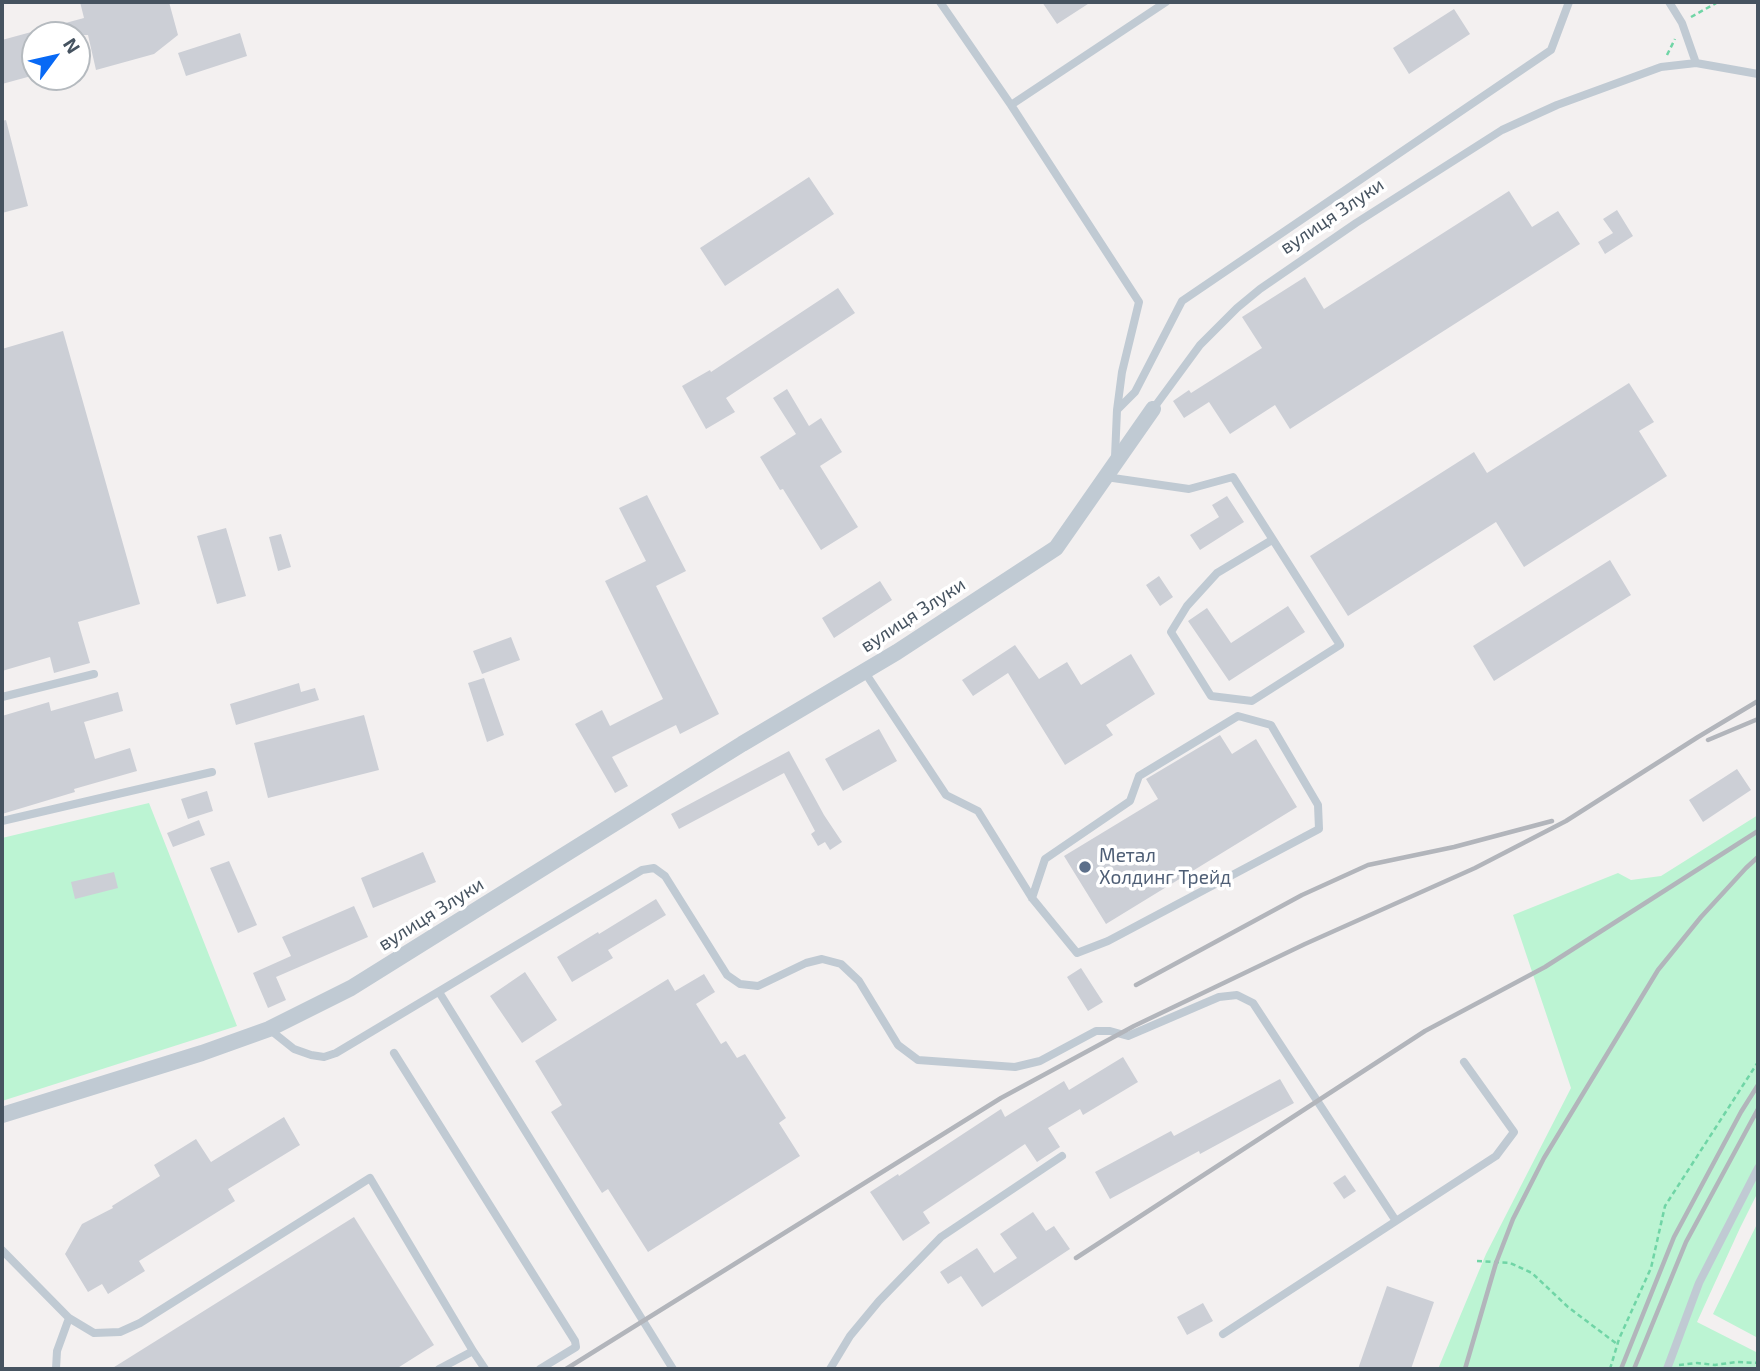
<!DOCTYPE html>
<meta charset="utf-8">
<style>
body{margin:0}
#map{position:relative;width:1760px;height:1371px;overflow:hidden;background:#f3f0f0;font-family:"Exo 2",sans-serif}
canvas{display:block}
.frame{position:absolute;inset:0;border:4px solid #465360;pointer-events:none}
.north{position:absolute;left:21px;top:21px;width:70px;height:70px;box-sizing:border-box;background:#fff;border:2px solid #b5babf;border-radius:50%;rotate:57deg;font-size:19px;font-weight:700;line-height:28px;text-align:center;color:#465360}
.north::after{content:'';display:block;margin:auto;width:24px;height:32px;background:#0869f5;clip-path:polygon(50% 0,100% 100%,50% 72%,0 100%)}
</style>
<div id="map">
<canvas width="1760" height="1371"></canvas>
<div class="frame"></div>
<div class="north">N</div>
</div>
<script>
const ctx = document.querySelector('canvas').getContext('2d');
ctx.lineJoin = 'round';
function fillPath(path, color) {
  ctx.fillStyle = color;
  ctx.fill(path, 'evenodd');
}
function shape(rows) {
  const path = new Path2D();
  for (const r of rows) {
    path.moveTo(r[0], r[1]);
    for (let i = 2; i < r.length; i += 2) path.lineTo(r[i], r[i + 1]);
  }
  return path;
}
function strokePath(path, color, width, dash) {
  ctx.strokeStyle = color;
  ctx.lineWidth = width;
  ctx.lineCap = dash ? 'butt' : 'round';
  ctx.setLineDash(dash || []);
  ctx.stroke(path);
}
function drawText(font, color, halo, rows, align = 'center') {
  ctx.font = font + ' "Exo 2",sans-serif';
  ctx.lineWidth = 7;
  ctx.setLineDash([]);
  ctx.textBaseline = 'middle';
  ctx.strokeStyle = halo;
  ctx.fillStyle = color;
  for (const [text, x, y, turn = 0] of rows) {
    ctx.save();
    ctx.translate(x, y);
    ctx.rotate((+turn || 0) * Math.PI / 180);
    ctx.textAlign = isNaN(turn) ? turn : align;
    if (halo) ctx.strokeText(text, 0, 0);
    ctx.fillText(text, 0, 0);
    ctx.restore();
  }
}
const green = shape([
 [149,803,237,1026,2,1101,2,838],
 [1758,815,1758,1192,1740,1228,1697,1322,1758,1353,1758,1369,1438,1369,1486,1254,1571,1088,1513,915,1618,873,1631,880,1661,876],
 [1758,1222,1758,1338,1713,1314]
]);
const building = shape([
 [80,2,169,2,178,35,154,54,96,70,88,35,37,35,36,31,84,18],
 [1042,2,1091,2,1057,24],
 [1454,9,1470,34,1409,74,1393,48],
 [35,31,35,75,2,84,2,40],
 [240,33,247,56,186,76,178,53],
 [6,120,28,206,2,213,2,121],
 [809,177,834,214,725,286,700,248],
 [1509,191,1532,227,1558,211,1580,244,1290,429,1275,405,1230,434,1209,402,1184,418,1173,401,1189,390,1191,393,1262,348,1242,317,1305,277,1324,309],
 [1617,210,1633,236,1605,254,1598,242,1613,233,1603,219],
 [838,288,855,313,726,398,735,412,706,429,682,386,710,370,711,372],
 [63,331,140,604,78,622,90,663,54,673,50,657,2,671,2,349],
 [1629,383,1654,422,1639,431,1667,476,1524,567,1496,522,1348,616,1310,556,1474,452,1487,473],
 [787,389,809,426,821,418,842,452,820,466,858,527,821,550,783,489,780,490,760,457,796,434,773,398],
 [647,495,686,571,656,586,719,714,680,734,676,725,612,757,628,786,615,793,575,724,602,710,610,726,663,699,605,581,646,561,619,508],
 [1227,496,1244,522,1200,550,1190,535,1219,517,1212,505],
 [226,528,246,596,217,604,197,536],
 [281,534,291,567,278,571,269,537],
 [1610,560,1631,595,1494,681,1473,646],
 [1159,576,1173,597,1160,606,1146,585],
 [880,581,892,600,834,638,822,618],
 [1288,606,1305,632,1229,681,1188,621,1207,608,1231,643],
 [511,637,520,660,482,674,473,651],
 [1015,645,1039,679,1067,662,1081,685,1131,654,1155,694,1106,725,1113,735,1065,765,1008,673,973,696,962,680],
 [484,678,504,735,487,742,468,683],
 [299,683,301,692,315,688,319,700,236,725,230,704],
 [118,692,123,711,84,722,95,759,130,748,137,771,74,789,75,792,2,814,2,716,49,702,51,711],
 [364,715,379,770,268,798,254,743],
 [879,729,897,761,843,791,825,759],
 [1220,735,1232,754,1256,739,1297,807,1106,924,1064,856,1158,799,1146,779],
 [789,751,824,815,842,842,830,850,825,842,818,846,811,834,815,831,784,773,679,829,671,814],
 [1737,769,1751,790,1703,822,1689,800],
 [207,791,213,811,188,819,181,799],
 [199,820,205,835,173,847,167,833],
 [423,852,436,882,373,908,361,878],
 [229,861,257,925,238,933,210,868],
 [114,872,118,888,75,899,71,882],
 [656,899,666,915,608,950,613,958,572,982,557,957,598,932,599,934],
 [354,906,368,937,276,977,286,1000,268,1008,253,973,291,956,282,937],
 [1081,968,1103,1002,1088,1011,1067,977],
 [525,972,557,1020,522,1043,490,996],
 [704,974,715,992,696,1004,721,1044,726,1041,737,1058,745,1054,786,1118,779,1123,800,1156,648,1252,608,1189,602,1193,551,1112,562,1105,535,1061,668,979,675,991],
 [1123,1057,1138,1082,1083,1115,1080,1109,1048,1128,1060,1147,1037,1162,1025,1144,923,1212,930,1223,903,1241,870,1192,898,1174,899,1176,1001,1109,1005,1117,1064,1081,1069,1090],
 [1280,1079,1294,1103,1200,1154,1199,1151,1110,1199,1095,1172,1171,1131,1174,1136],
 [284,1117,300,1145,228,1189,235,1201,139,1261,145,1271,108,1294,102,1284,88,1292,65,1254,82,1224,113,1208,112,1206,160,1176,154,1165,196,1139,211,1162],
 [1345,1175,1356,1191,1344,1199,1333,1183],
 [1033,1212,1046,1231,1054,1226,1070,1249,982,1307,961,1276,948,1284,940,1272,977,1248,994,1273,1017,1258,1000,1234],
 [354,1217,434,1345,396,1369,111,1369],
 [1387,1286,1434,1302,1411,1369,1358,1369],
 [1203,1303,1213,1321,1187,1335,1177,1317]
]);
const path = shape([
 [1691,17,1718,2],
 [1667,55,1675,39],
 [1477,1261,1510,1263,1532,1273,1568,1307,1617,1344],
 [1679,1365,1697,1363,1715,1365,1736,1362,1758,1363],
 [2,1368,2,1369],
 [1610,1369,1619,1339,1651,1268,1665,1206,1758,1062]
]);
const service = shape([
 [940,2,1011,105,1166,2],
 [1669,2,1682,23,1696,63],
 [1011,105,1139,302,1122,372,1117,410],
 [1153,409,1200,345,1237,308,1260,289,1356,223,1502,130,1557,105,1661,67,1696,63,1758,74],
 [1115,457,1117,410,1135,392,1182,301,1551,50,1569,2],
 [1106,477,1189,489,1233,477,1340,645,1252,701,1211,696,1171,632,1187,606,1217,573,1272,540],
 [864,671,946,795,978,811,1032,898,1077,953,1108,941,1319,829,1318,805,1271,725,1238,716,1139,776,1130,801,1045,859,1032,898],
 [2,697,94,674],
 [2,821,212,772],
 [439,992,673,1369],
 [269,1029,294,1049,311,1055,324,1057,336,1053,642,870,654,868,665,876,727,975,740,984,758,986,806,963,822,959,841,964,859,981,898,1045,918,1060,1015,1067,1040,1061,1096,1031,1110,1031,1128,1036,1219,997,1237,995,1253,1003,1396,1221,1223,1334],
 [394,1053,575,1341,576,1347,540,1369],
 [1396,1221,1496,1156,1514,1132,1464,1062],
 [2,1250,69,1318,94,1333,120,1332,140,1323,370,1178,473,1351,439,1369],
 [473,1351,485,1369],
 [56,1369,57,1351,69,1318],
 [830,1369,850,1336,879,1301,941,1237,1062,1156],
 [1667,1369,1699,1283,1758,1168]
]);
const minor = shape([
 [2,1115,202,1053,269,1029,351,988,742,744,897,652,1056,548,1153,409]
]);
const rail = shape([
 [1708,740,1758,719],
 [1136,985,1302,895,1368,865,1454,847,1552,821],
 [1076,1258,1425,1031,1545,967,1758,831],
 [566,1369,1001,1098,1134,1026,1305,944,1475,868,1566,821,1698,737,1758,701],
 [1465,1369,1496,1263,1513,1219,1544,1158,1658,970,1701,917,1746,868,1758,857],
 [1621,1369,1674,1237,1741,1112,1758,1085],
 [1634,1369,1686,1242,1758,1109]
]);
const markers = [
 [1085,867,7,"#5c6f8a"]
];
const streetNames = [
 ["вулиця Злуки",1332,216,-34],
 ["вулиця Злуки",913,615,-33],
 ["вулиця Злуки",431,914,-32]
];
const serviceNames = [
 ["Метал",1099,856],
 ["Холдинг Трейд",1099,878]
];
fillPath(green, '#bcf4d3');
fillPath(building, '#cccfd6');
strokePath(path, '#70d5a6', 2.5, [5, 3.5]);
strokePath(service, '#c0cad3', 8);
strokePath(minor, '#c0cad3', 16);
strokePath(rail, '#b2b5bb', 4.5);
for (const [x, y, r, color] of markers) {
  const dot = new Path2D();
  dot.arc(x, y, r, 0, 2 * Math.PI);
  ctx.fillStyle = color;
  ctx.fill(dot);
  strokePath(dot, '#fff', 2.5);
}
drawText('19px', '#465360', '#fff', streetNames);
drawText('19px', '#4e5e75', '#fff', serviceNames, 'left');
</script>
